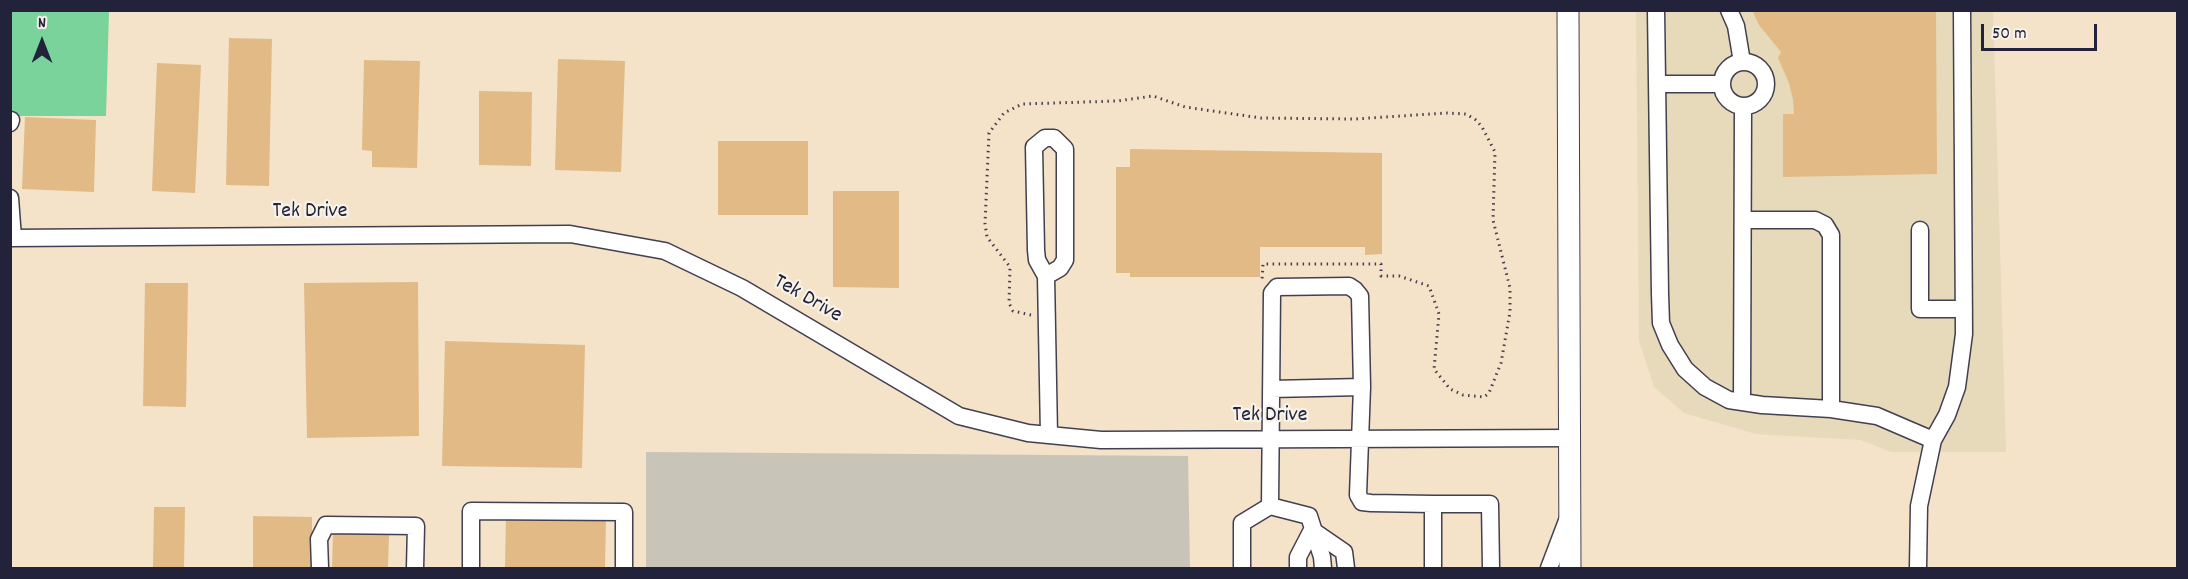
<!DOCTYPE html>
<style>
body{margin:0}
#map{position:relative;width:2188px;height:579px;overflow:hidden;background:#f4e2c9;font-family:Dekko,sans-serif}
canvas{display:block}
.frame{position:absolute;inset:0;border:12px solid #22223b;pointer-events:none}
.north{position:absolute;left:12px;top:12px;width:60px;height:60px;-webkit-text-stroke:4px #f7f3e8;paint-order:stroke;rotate:0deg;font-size:16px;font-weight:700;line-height:24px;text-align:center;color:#22223b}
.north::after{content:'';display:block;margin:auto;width:21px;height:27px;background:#22223b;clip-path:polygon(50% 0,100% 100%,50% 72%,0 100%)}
.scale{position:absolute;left:1981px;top:24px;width:116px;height:27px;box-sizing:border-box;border:3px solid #22223b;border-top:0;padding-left:8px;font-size:18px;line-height:21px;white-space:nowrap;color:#22223b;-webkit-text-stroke:4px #f7f3e8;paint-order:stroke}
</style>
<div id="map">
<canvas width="2188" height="579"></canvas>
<div class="frame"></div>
<div class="north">N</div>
<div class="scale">50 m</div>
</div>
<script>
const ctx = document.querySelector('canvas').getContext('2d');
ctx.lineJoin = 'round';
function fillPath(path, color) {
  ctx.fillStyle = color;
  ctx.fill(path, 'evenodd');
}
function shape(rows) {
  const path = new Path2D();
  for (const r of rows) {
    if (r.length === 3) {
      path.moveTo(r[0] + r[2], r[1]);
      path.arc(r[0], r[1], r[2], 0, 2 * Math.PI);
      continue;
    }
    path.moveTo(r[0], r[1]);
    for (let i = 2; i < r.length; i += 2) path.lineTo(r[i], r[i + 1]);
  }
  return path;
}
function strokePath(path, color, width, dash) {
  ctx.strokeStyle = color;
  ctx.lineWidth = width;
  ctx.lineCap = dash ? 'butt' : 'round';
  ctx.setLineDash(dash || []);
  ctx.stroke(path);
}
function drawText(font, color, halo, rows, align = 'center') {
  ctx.font = font + ' Dekko,sans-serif';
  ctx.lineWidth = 4.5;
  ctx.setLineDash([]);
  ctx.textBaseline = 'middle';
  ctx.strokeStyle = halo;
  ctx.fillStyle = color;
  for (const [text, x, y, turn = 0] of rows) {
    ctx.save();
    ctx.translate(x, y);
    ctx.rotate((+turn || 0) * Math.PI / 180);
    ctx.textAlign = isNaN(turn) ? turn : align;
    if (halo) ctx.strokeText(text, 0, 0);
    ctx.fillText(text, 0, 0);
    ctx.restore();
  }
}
const built = shape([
 [1636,11,1993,11,2006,452,1891,452,1861,440,1756,434,1684,413,1654,387,1639,341]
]);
const industrial = shape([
 [646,452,1188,456,1190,568,646,568]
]);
const green = shape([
 [10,11,109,11,106,116,11,116]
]);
const building = shape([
 [1752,10,1936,10,1937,174,1783,177,1783,114,1794,114,1793,100,1789,83,1778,58,1781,52,1759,25],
 [229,38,272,39,269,186,226,185],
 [558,59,625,61,621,172,555,170],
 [364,60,420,61,417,168,372,167,372,151,362,150],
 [157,63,201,65,195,193,152,191],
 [479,91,532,92,531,166,479,165],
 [25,117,96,120,94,192,22,189],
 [718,141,808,141,808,215,718,215],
 [1130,149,1382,153,1382,254,1365,255,1365,247,1260,247,1260,277,1130,277,1130,273,1116,273,1116,167,1130,167],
 [833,191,899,191,899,288,833,287],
 [418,282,419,436,307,438,304,283],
 [145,283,188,283,186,407,143,406],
 [445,341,585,345,582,468,442,466],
 [154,507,185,507,184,568,153,568],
 [506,514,606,517,605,568,505,568],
 [253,516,312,517,312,568,253,568],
 [333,534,389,534,388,568,332,568]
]);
const path = shape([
 [1031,315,1013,311,1009,303,1010,267,987,237,985,224,989,133,1004,113,1022,104,1117,101,1153,96,1185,107,1261,118,1355,119,1446,113,1466,114,1476,120,1482,127,1495,152,1493,220,1510,288,1510,312,1501,363,1489,393,1484,397,1463,395,1450,389,1434,369,1439,314,1429,286,1399,276,1381,276,1381,264,1263,264,1262,281]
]);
const minor = shape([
 [1656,10,1660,294,1661,323,1670,345,1685,369,1705,387,1729,400,1762,405,1831,409,1877,416,1933,440,1919,506,1918,568],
 [1729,10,1736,26,1742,62],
 [1744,84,22],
 [1658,84,1721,84],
 [10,123,11,120],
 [10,198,13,238],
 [1743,220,1815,220,1825,225,1831,235,1831,409],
 [1920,230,1920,309,1964,309],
 [10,238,570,234,665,251,742,288,959,416,1028,433,1101,440,1570,438],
 [1046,276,1060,268,1065,260,1065,149,1054,138,1045,138,1034,147,1036,250,1037,260,1046,276,1049,435],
 [1271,389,1362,387],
 [1742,402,1743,107],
 [1933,440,1947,415,1957,387,1964,334,1962,10],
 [1270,506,1309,516,1322,557,1323,568],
 [1312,530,1344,552,1346,568],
 [320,568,319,539,326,525,416,526,415,568],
 [471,568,471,511,624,512,624,568],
 [1242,568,1242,523,1270,506,1272,293,1277,287,1349,286,1355,290,1360,296,1362,387,1358,495,1362,502,1371,503,1433,504],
 [1298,568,1298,557,1312,530],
 [1433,568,1433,504,1490,504,1491,568],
 [1549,568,1568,518]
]);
const major = shape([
 [1568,10,1570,568]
]);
const streetNames = [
 ["Tek Drive",310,213],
 ["Tek Drive",807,300,30],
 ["Tek Drive",1270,417]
];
fillPath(built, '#e6daba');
fillPath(industrial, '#c8c4b8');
fillPath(green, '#79d39a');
fillPath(building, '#e2ba86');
strokePath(minor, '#423f50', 19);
strokePath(major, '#423f50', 23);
strokePath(path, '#423f50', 3, [1.5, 4.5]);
strokePath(minor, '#fff', 16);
strokePath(major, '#fff', 21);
drawText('22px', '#22223b', '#f7f3e8', streetNames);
</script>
